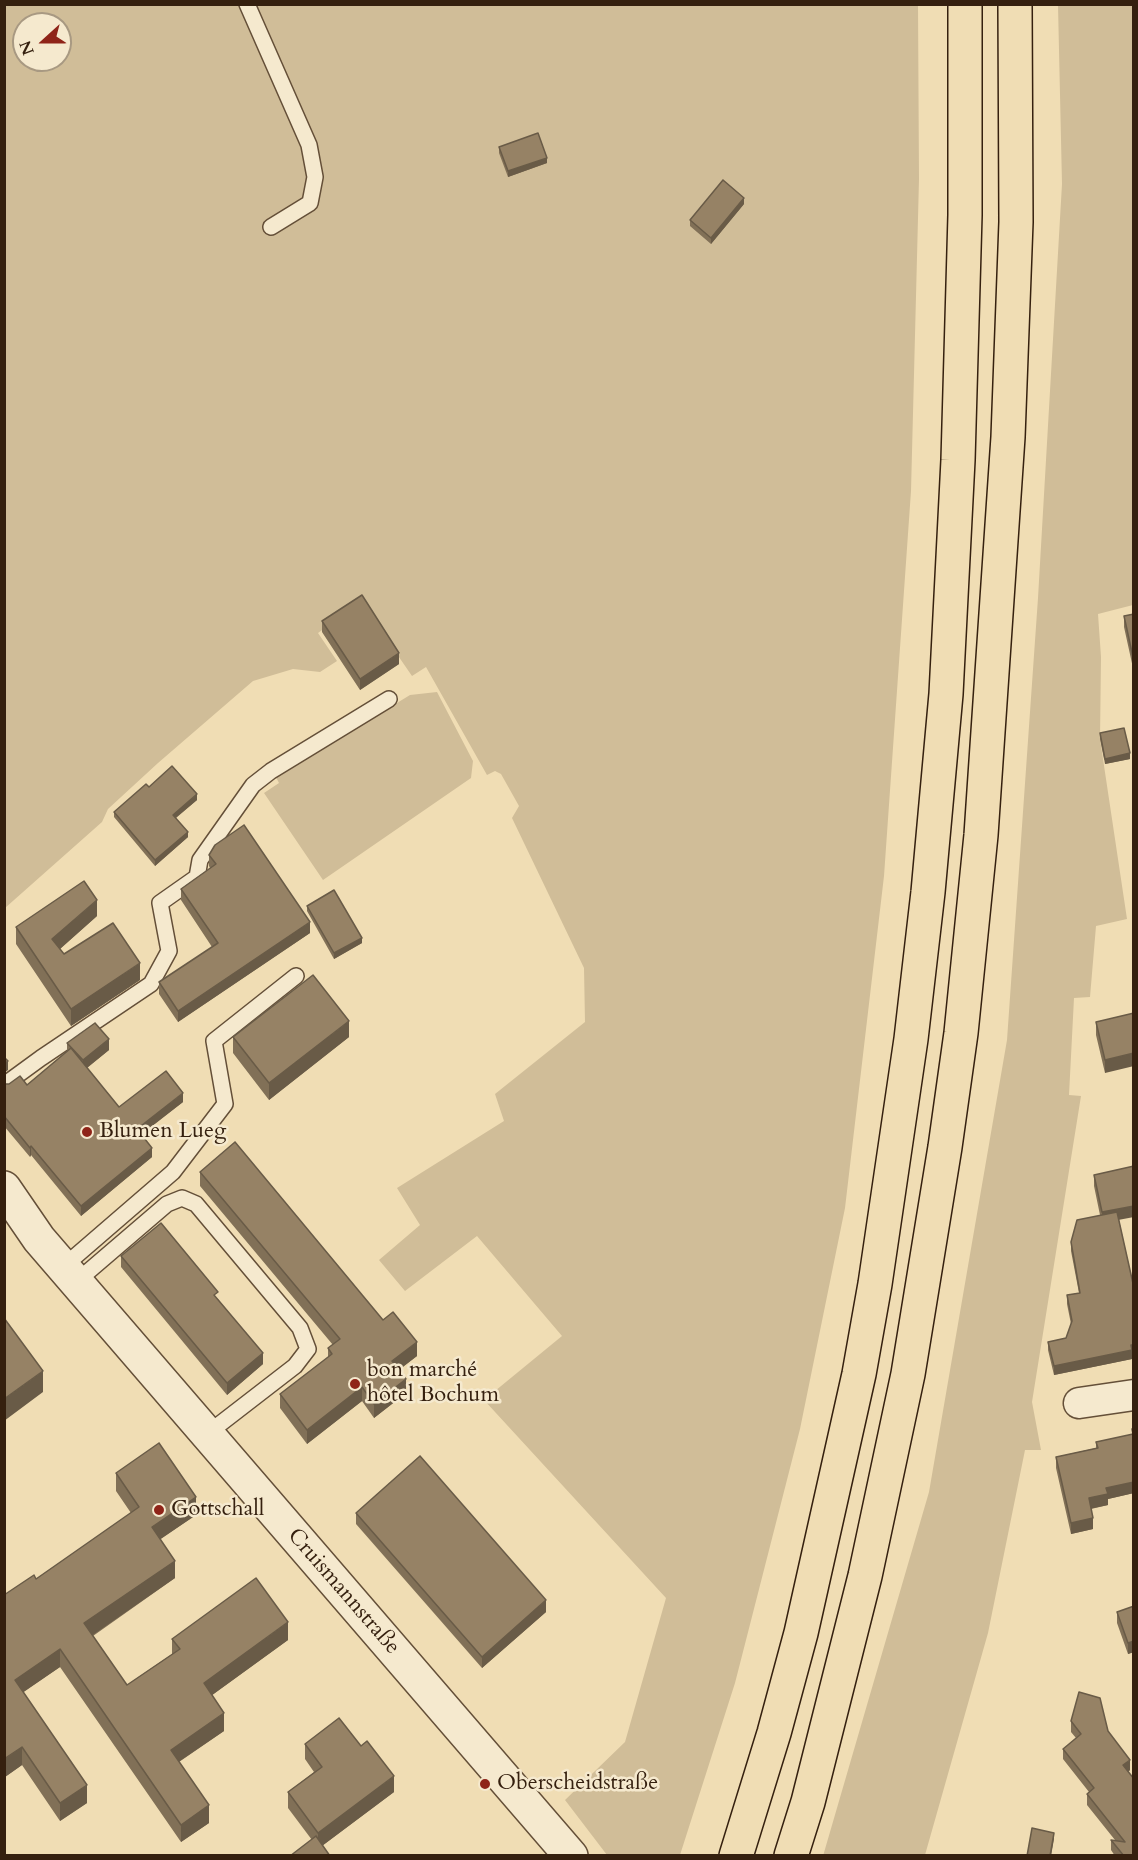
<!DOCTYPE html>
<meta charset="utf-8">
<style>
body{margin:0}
#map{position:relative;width:1138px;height:1860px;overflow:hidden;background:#f0ddb4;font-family:Cardo,serif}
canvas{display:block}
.frame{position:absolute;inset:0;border:6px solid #35200f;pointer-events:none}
.north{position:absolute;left:12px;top:12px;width:60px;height:60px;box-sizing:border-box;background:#f5e9ce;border:2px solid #a89982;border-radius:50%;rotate:249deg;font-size:16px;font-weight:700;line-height:24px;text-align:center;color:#35200f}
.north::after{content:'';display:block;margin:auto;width:21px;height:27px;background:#8f2418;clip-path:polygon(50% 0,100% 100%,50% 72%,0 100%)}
</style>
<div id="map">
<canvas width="1138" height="1860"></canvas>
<div class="frame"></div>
<div class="north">N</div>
</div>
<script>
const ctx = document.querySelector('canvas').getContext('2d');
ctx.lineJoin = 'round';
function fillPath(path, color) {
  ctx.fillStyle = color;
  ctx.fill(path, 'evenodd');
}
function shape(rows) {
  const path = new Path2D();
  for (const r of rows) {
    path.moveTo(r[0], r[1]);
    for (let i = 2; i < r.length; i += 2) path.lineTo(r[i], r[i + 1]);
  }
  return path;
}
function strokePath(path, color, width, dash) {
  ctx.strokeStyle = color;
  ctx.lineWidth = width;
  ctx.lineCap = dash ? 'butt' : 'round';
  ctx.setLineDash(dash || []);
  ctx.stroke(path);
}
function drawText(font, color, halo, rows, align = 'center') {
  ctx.font = font + ' Cardo,serif';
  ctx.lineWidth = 5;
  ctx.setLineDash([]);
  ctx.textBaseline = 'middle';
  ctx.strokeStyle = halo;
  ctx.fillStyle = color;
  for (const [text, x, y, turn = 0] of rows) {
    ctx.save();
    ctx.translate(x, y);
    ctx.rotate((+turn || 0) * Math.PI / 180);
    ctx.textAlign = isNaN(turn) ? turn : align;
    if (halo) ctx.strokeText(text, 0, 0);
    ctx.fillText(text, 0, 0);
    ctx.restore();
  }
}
const green = shape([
 [4,5,918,5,919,179,911,491,884,876,845,1208,800,1429,735,1683,680,1855,607,1855,565,1800,625,1742,666,1598,484,1400,562,1336,477,1236,405,1291,379,1260,420,1225,397,1188,504,1121,495,1094,585,1022,584,968,512,818,519,806,501,774,495,771,487,775,426,667,412,676,361,602,318,633,337,661,320,672,293,669,253,681,158,763,108,809,102,822,5,908],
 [24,24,60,24,60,60,24,60],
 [1058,5,1133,5,1133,605,1098,614,1101,657,1100,739,1127,919,1096,926,1090,997,1074,998,1069,1095,1081,1096,1032,1402,1041,1450,1025,1450,988,1633,925,1855,823,1856,929,1492,1007,1040,1038,598,1062,184],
 [437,692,473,761,471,778,323,880,264,793,279,783,276,777,410,695]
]);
const service = shape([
 [247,4,309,145,315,177,310,203,271,227],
 [4,1085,41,1058,151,984,169,951,160,903,197,877,200,860,253,785,271,771,389,699],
 [63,1267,173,1172,225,1104,214,1041,296,976],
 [76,1282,167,1204,182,1198,196,1204,300,1328,308,1349,295,1366,207,1434]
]);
const minor = shape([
 [1079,1403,1134,1395]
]);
const tertiary = shape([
 [4,1188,39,1239,571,1856]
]);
const motorway = shape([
 [736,1856,774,1733,801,1633,859,1374,875,1284,911,1039,928,892,946,694,958,460,965,215,965,4],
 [791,1856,808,1802,865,1576,908,1374,945,1147,961,1033,981,835,1008,437,1016,222,1015,4]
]);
const wall = shape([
 [499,147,547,163,508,177,499,153],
 [744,204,711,244,690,226,690,220],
 [1134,614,1133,668,1124,627,1124,616],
 [322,621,399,664,360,690,322,632],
 [1100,733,1130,759,1105,764,1100,739],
 [149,787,197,800,176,818,188,837,155,866,114,817,114,812],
 [209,855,310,933,178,1022,159,994,159,982,212,947,181,900,181,889,210,868,209,866],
 [307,906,362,943,334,959,307,911],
 [97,916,60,949,64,954,140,980,71,1026,16,944,16,927],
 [1134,1013,1105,1073,1096,1035,1096,1022],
 [233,1037,349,1037,269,1100,233,1053],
 [67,1043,109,1050,87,1068,119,1107,183,1102,141,1134,152,1157,81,1216,31,1155,30,1157,4,1126,4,1084,27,1085,67,1051],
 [200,1172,383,1320,417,1356,399,1370,406,1393,374,1418,362,1401,307,1444,280,1408,280,1394,328,1357,328,1348,333,1345,200,1186],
 [1094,1175,1119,1220,1134,1288,1134,1353,1132,1354,1132,1359,1054,1375,1048,1350,1048,1342,1066,1338,1071,1324,1067,1304,1067,1295,1079,1293,1071,1251,1071,1242,1100,1215,1094,1186],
 [121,1256,218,1299,263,1364,227,1395,121,1267],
 [1134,1428,1134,1493,1108,1499,1108,1505,1091,1509,1093,1529,1071,1534,1056,1468,1056,1457,1096,1448,1096,1442,1132,1435,1132,1429],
 [116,1473,196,1515,160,1539,175,1578,93,1636,127,1685,172,1654,172,1639,288,1640,212,1695,224,1731,179,1762,209,1823,181,1842,60,1667,23,1692,87,1803,60,1821,22,1765,5,1777,4,1595,36,1579,131,1513,116,1491],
 [356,1513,546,1612,482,1668,356,1524],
 [1134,1606,1134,1652,1128,1654,1117,1623,1117,1612],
 [1071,1721,1108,1731,1130,1770,1128,1772,1134,1856,1115,1856,1111,1850,1111,1840,1115,1840,1087,1805,1087,1794,1089,1792,1063,1759,1063,1749,1076,1738,1071,1732],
 [305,1744,394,1792,323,1845,312,1840,288,1808,288,1792,314,1772,305,1759]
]);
const shadedWall = shape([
 [547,158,547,163,508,177,508,171],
 [744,198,744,204,711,244,711,238],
 [399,653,399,664,360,690,360,679],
 [1130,753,1130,759,1105,764,1105,759],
 [197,794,197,800,173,820,173,815],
 [188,832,188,837,155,866,155,860],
 [97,900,97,916,52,956,52,939],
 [310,922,310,933,178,1022,178,1011],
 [362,938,362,943,334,959,334,953],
 [140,963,140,980,71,1026,71,1009],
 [349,1021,349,1037,269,1100,269,1083],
 [109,1039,109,1050,83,1071,83,1060],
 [1134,1053,1134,1066,1105,1073,1105,1060],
 [8,1061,8,1070,4,1073,4,1064],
 [183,1093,183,1102,137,1138,137,1129],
 [31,1146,31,1155,30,1157,30,1148],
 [152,1148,152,1157,81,1216,81,1206],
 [1134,1206,1134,1217,1102,1223,1102,1212],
 [417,1342,417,1356,392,1375,392,1361],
 [1132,1350,1132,1359,1054,1375,1054,1366],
 [263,1353,263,1364,227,1395,227,1383],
 [43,1371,43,1392,4,1421,4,1399],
 [406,1379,406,1393,374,1418,374,1404],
 [362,1387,362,1401,307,1444,307,1430],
 [1134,1482,1134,1493,1108,1499,1108,1505,1089,1509,1089,1498,1106,1488],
 [196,1497,196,1515,152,1545,152,1527],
 [1093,1518,1093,1529,1071,1534,1071,1523],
 [175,1561,175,1578,84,1641,84,1623],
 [546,1600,546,1612,482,1668,482,1657],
 [288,1622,288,1640,204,1701,204,1683],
 [1134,1641,1134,1652,1128,1654,1128,1643],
 [60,1649,60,1667,15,1698,15,1680],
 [224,1713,224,1731,171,1767,171,1750],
 [22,1747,22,1765,5,1777,5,1759],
 [1130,1760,1130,1770,1123,1776,1123,1765],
 [394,1776,394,1792,318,1849,318,1833],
 [87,1785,87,1803,60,1821,60,1803],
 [209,1805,209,1823,181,1842,181,1825],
 [1054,1833,1054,1839,1051,1856,1050,1856]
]);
const building = shape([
 [538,133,547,158,508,171,499,147,538,133],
 [723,180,744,198,711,238,690,220,723,180],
 [362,595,399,653,360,679,322,621,362,595],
 [1134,614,1134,656,1133,657,1124,616,1134,614],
 [1124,728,1130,753,1105,759,1100,733,1124,728],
 [172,766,197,794,173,815,188,832,155,860,114,812,146,784,149,787,172,766],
 [244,825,310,922,178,1011,159,982,218,943,181,889,216,864,209,855,215,845,244,825],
 [84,881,97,900,52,939,64,954,113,923,140,963,71,1009,16,927,84,881],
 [334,890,362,938,334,953,307,906,334,890],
 [313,975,349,1021,269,1083,233,1037,313,975],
 [1134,1013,1134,1053,1105,1060,1096,1022,1134,1013],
 [95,1023,109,1039,83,1060,67,1043,95,1023],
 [71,1048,119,1107,166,1071,183,1093,137,1129,152,1148,81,1206,31,1146,30,1148,4,1116,4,1084,9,1084,20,1076,27,1085,71,1048],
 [4,1057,8,1061,4,1064,4,1057],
 [235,1142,383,1320,393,1312,417,1342,392,1361,406,1379,374,1404,362,1387,307,1430,280,1394,332,1354,328,1348,340,1339,200,1172,235,1142],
 [1134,1166,1134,1206,1102,1212,1094,1175,1134,1166],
 [1117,1212,1134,1288,1134,1345,1131,1345,1132,1350,1054,1366,1048,1342,1066,1338,1072,1321,1067,1295,1080,1293,1071,1242,1077,1220,1117,1212],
 [161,1223,218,1292,214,1295,263,1353,227,1383,121,1256,161,1223],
 [4,1318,43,1371,4,1399,4,1318],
 [1134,1428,1134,1482,1106,1488,1108,1494,1089,1498,1093,1518,1071,1523,1056,1457,1098,1448,1096,1442,1133,1434,1132,1429,1134,1428],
 [159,1443,196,1497,152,1527,175,1561,84,1623,127,1685,180,1649,172,1639,256,1578,288,1622,204,1683,224,1713,171,1750,209,1805,181,1825,60,1649,15,1680,87,1785,60,1803,22,1747,4,1759,4,1595,34,1575,36,1579,139,1507,116,1473,159,1443],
 [420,1456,546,1600,482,1657,356,1513,420,1456],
 [1134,1606,1134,1641,1128,1643,1117,1612,1134,1606],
 [1079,1692,1100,1698,1108,1731,1130,1760,1123,1765,1134,1779,1134,1856,1124,1856,1111,1840,1125,1842,1087,1794,1094,1788,1063,1749,1081,1734,1071,1721,1079,1692],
 [339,1718,361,1746,367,1741,394,1776,318,1833,288,1792,322,1767,305,1744,339,1718],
 [1032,1828,1054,1833,1050,1856,1027,1856,1032,1828],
 [316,1836,330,1856,290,1856,316,1836]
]);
const markers = [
 [87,1132,6,"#8f2418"],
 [355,1384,6,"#8f2418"],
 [159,1510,6,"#8f2418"],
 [485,1784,6,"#8f2418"]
];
const poiNames = [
 ["Blumen Lueg",99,1132],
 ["bon marché",367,1371],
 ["hôtel Bochum",367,1396],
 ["Gottschall",171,1510],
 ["Oberscheidstraße",497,1784]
];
const streetNames = [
 ["Cruismannstraße",343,1592,49]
];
fillPath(green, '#d0bd98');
strokePath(service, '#644f38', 18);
strokePath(minor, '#644f38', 33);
strokePath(tertiary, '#644f38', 36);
strokePath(motorway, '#35200f', 36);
strokePath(service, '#f5e9ce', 15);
strokePath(minor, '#f5e9ce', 30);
strokePath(tertiary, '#f5e9ce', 33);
strokePath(motorway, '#f0ddb4', 33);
fillPath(wall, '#817057');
fillPath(shadedWall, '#695b47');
fillPath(building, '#968265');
strokePath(building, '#695b47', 1.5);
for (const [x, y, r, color] of markers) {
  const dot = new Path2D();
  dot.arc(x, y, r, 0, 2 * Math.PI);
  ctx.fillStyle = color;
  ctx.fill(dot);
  strokePath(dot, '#f5e9ce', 2);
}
drawText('22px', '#35200f', '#f5e9ce', poiNames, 'left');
drawText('22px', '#35200f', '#f5e9ce', streetNames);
</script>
